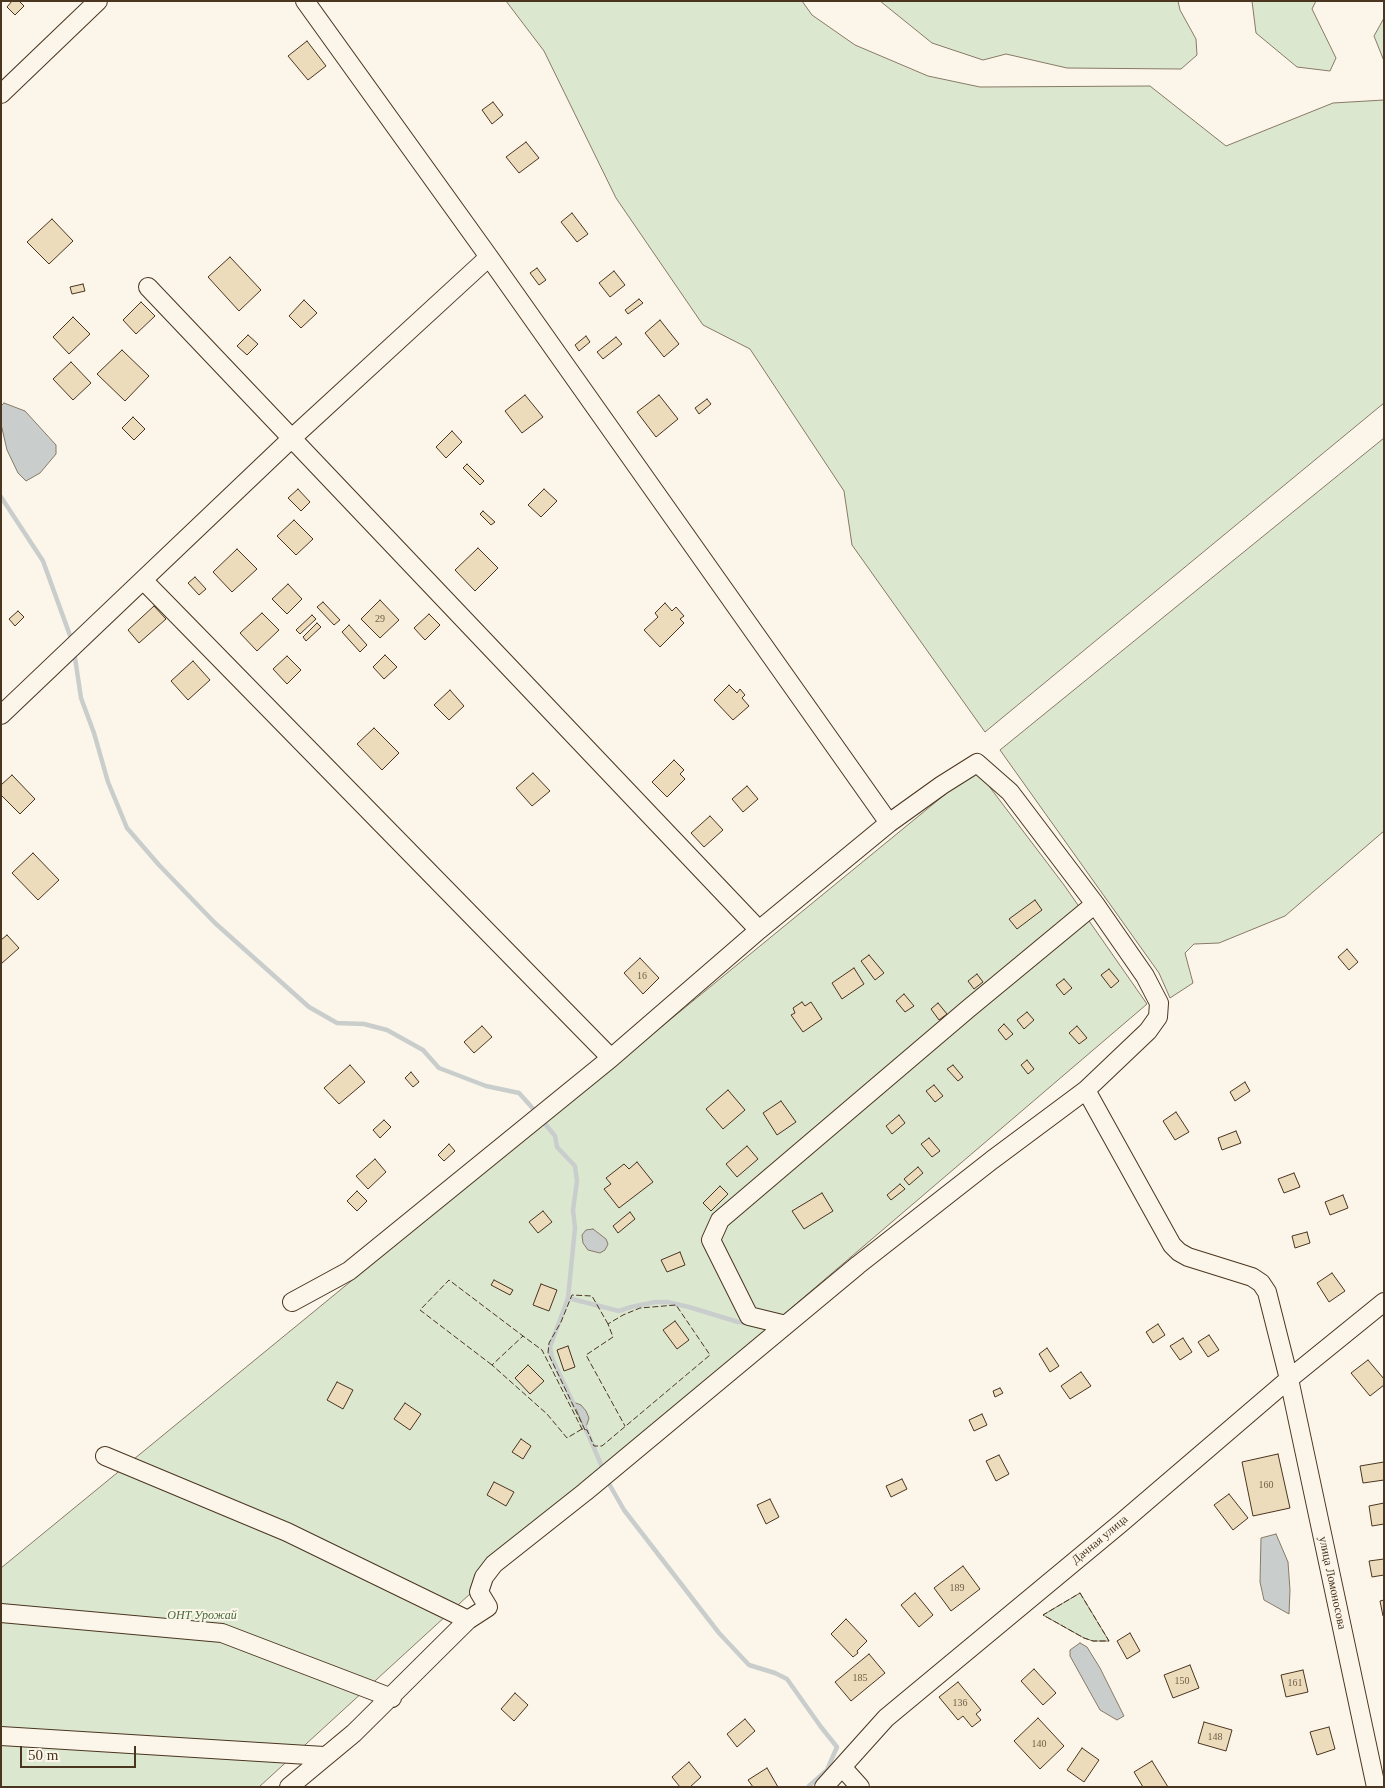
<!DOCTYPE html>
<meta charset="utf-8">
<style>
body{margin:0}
#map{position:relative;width:1385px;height:1788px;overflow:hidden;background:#fbf6e9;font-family:"Times New Roman",serif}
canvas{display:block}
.frame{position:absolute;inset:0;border:2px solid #4a3520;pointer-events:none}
.scale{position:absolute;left:20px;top:1746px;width:116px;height:22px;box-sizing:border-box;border:2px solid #4a3520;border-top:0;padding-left:6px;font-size:15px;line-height:18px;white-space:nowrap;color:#4a3520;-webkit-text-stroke:4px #fbf6e9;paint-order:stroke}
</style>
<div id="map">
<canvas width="1385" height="1788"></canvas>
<div class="frame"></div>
<div class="scale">50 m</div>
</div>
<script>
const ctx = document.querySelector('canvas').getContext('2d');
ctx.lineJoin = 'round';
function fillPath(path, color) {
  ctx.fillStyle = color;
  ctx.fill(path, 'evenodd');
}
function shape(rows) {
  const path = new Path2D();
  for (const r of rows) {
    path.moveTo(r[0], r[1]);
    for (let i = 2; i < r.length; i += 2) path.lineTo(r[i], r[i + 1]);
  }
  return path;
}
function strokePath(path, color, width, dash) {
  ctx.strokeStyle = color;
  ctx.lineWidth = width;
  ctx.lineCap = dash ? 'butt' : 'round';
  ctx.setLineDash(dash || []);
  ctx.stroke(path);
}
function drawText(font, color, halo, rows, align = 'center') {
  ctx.font = font + ' "Times New Roman",serif';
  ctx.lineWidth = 4;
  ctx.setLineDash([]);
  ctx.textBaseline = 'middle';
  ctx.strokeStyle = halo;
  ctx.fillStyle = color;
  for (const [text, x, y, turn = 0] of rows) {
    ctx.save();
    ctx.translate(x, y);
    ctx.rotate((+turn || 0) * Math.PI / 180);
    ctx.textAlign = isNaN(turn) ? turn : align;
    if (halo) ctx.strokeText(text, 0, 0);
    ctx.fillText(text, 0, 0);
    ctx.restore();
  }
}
const green = shape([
 [506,1,802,1,812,15,855,45,928,76,980,87,1150,86,1226,146,1333,103,1384,100,1384,403,985,732,852,545,844,491,750,349,703,325,616,198,544,51,506,1],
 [880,1,1178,1,1180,10,1196,39,1197,55,1181,69,1067,68,1006,54,983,60,932,43,880,1],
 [1252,1,1316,1,1312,9,1336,58,1330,71,1297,67,1256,33,1252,1],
 [1384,18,1384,61,1374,36,1384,18],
 [1384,438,1384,831,1285,916,1219,943,1194,944,1185,953,1193,983,1170,998,1159,973,1000,750,1384,438],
 [976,769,1064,885,1147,1004,659,1421,259,1787,1,1787,1,1568,976,769],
 [1080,1593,1109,1641,1093,1641,1084,1638,1043,1615,1080,1593]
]);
const water = shape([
 [4,403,25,411,56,445,56,454,40,473,26,481,18,473,7,450,1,424,1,406,4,403],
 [593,1229,606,1239,608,1244,605,1250,600,1253,588,1250,583,1243,582,1235,586,1230,593,1229],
 [573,1402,581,1405,586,1411,589,1418,585,1430,573,1402],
 [1276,1534,1288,1562,1290,1590,1289,1614,1264,1600,1260,1582,1261,1538,1276,1534],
 [1080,1643,1087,1647,1100,1668,1124,1716,1117,1720,1100,1710,1070,1656,1070,1650,1080,1643]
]);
const stream = shape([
 [1,497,43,561,72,641],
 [74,651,81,698,94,733,108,782,127,828,159,865,215,923,309,1007,337,1023,364,1024,387,1030,423,1050,439,1068,486,1086,519,1093,537,1113],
 [541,1119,555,1136,557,1147,575,1166,577,1181,573,1210,575,1228,568,1298,550,1347,552,1358,575,1407],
 [568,1298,619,1311,631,1307,655,1302,667,1302,689,1307,738,1322,749,1323],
 [584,1425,603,1469],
 [608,1482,624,1510,719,1633,749,1665,775,1673,787,1679,821,1727,837,1747,827,1770,809,1786]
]);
const building = shape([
 [12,1,19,1,24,6,15,15,7,7,12,1],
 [307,41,326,66,308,80,288,56,307,41],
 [493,102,503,115,492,124,482,110,493,102],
 [526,142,539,158,519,173,506,157,526,142],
 [572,213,588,234,577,242,561,222,572,213],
 [52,219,73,241,49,264,27,242,52,219],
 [230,257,261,290,239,311,208,277,230,257],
 [537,268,546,280,539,285,530,273,537,268],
 [614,271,625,285,610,297,599,283,614,271],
 [83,284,85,291,72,294,70,287,83,284],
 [639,299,643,303,628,314,625,310,639,299],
 [304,300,317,313,301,328,289,316,304,300],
 [141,302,155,316,136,334,123,320,141,302],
 [73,317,90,334,69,354,53,337,73,317],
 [660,320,679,344,664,357,645,333,660,320],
 [248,335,258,344,247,355,237,346,248,335],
 [586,336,590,342,579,351,575,345,586,336],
 [616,337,622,344,603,359,597,352,616,337],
 [122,350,149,376,125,401,97,374,122,350],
 [71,362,91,383,73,400,53,379,71,362],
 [525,395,543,417,522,433,505,411,525,395],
 [659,395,678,419,656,437,637,412,659,395],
 [707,399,711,404,699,414,695,408,707,399],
 [133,417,145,429,134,440,122,428,133,417],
 [452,431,462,442,446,458,436,447,452,431],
 [467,464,484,481,480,485,463,468,467,464],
 [298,489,310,502,301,511,288,498,298,489],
 [544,489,557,501,541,517,528,505,544,489],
 [483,511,495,522,491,525,480,514,483,511],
 [294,520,313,539,296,555,277,536,294,520],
 [478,548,498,568,475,591,455,570,478,548],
 [237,549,257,569,232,592,213,572,237,549],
 [195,577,206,589,199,595,188,583,195,577],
 [288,584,302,599,287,614,272,599,288,584],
 [380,600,399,620,380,638,361,619,380,600],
 [323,602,340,620,334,625,317,607,323,602],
 [665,603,672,611,676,607,684,616,680,619,684,623,660,647,644,630,658,617,655,613,665,603],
 [154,606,166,619,139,643,128,630,154,606],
 [18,611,24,617,15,626,9,619,18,611],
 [262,613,279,630,257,651,240,633,262,613],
 [429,614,440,625,425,640,414,628,429,614],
 [312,615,316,619,300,634,296,630,312,615],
 [317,623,321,627,306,641,303,637,317,623],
 [349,625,367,645,360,652,342,632,349,625],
 [385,655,397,667,384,679,373,667,385,655],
 [287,656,301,670,287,684,273,669,287,656],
 [193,661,210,680,188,700,171,681,193,661],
 [729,685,737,693,740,689,745,695,742,698,749,706,733,720,714,700,729,685],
 [450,690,464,706,449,720,434,705,450,690],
 [374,728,399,753,382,770,357,744,374,728],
 [674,760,684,770,680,774,685,779,667,797,652,782,674,760],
 [533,773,550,791,532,806,516,788,533,773],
 [12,775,35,799,20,814,1,795,1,785,12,775],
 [747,786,758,799,743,812,732,799,747,786],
 [710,816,723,830,704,847,691,833,710,816],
 [33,853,59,880,38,900,12,873,33,853],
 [1035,900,1042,910,1017,929,1009,919,1035,900],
 [7,935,19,948,1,964,1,940,7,935],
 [1347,949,1358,962,1349,970,1338,957,1347,949],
 [869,955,884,973,875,980,861,961,869,955],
 [640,958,659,978,643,994,624,973,640,958],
 [854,968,864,984,842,999,832,983,854,968],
 [1109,969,1119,981,1111,988,1101,975,1109,969],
 [977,974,983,982,974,989,968,981,977,974],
 [1064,979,1072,988,1064,995,1056,985,1064,979],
 [904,994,914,1006,905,1012,896,1001,904,994],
 [802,1002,805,1006,811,1002,822,1019,803,1032,791,1015,795,1013,793,1008,802,1002],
 [938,1003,947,1014,939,1020,931,1009,938,1003],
 [1027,1012,1034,1020,1024,1029,1017,1020,1027,1012],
 [1004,1024,1013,1034,1006,1040,998,1030,1004,1024],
 [482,1026,492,1037,474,1053,464,1042,482,1026],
 [1077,1026,1087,1038,1079,1044,1069,1033,1077,1026],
 [1027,1060,1034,1069,1028,1074,1021,1065,1027,1060],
 [350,1065,365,1082,339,1104,324,1088,350,1065],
 [953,1065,963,1077,958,1081,947,1069,953,1065],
 [411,1072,419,1082,413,1087,405,1078,411,1072],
 [1245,1082,1250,1091,1235,1101,1230,1092,1245,1082],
 [934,1085,943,1096,935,1102,926,1091,934,1085],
 [728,1090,745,1110,723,1129,706,1109,728,1090],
 [781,1101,796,1122,777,1135,763,1113,781,1101],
 [1176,1112,1189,1132,1175,1140,1163,1121,1176,1112],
 [899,1115,905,1123,892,1134,886,1126,899,1115],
 [384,1120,391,1127,380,1138,373,1130,384,1120],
 [1236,1131,1241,1143,1222,1150,1218,1138,1236,1131],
 [929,1138,940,1151,932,1157,921,1144,929,1138],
 [449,1144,455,1151,444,1161,438,1155,449,1144],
 [747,1146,758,1159,737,1177,726,1164,747,1146],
 [375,1159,386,1172,368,1189,356,1176,375,1159],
 [637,1162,653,1182,619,1208,604,1189,611,1184,606,1178,624,1164,629,1169,637,1162],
 [918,1167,923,1173,909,1185,904,1179,918,1167],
 [1294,1173,1300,1187,1284,1193,1278,1179,1294,1173],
 [900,1184,905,1189,891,1200,887,1195,900,1184],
 [720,1186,728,1194,711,1211,703,1203,720,1186],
 [357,1191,367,1201,357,1211,347,1201,357,1191],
 [822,1193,833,1211,804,1229,792,1211,822,1193],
 [1343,1195,1348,1208,1330,1215,1325,1202,1343,1195],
 [543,1211,552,1222,538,1233,529,1222,543,1211],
 [630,1212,635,1219,618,1233,613,1226,630,1212],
 [1307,1232,1310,1243,1295,1248,1292,1236,1307,1232],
 [680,1252,685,1265,667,1272,661,1260,680,1252],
 [1332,1273,1345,1291,1329,1302,1317,1283,1332,1273],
 [494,1280,513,1290,510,1295,491,1285,494,1280],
 [541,1284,557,1290,549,1311,533,1305,541,1284],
 [675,1321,689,1340,677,1349,663,1330,675,1321],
 [1158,1324,1165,1335,1153,1343,1146,1332,1158,1324],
 [1209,1335,1219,1350,1208,1357,1198,1342,1209,1335],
 [1183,1338,1192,1352,1180,1360,1170,1346,1183,1338],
 [568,1346,575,1367,564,1371,557,1350,568,1346],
 [1047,1348,1059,1366,1050,1372,1039,1354,1047,1348],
 [1368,1360,1384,1379,1384,1385,1370,1396,1351,1373,1368,1360],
 [528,1365,544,1381,530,1394,515,1378,528,1365],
 [1081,1372,1091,1386,1070,1399,1061,1386,1081,1372],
 [337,1382,353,1390,343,1409,327,1400,337,1382],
 [1000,1388,1003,1393,995,1397,993,1391,1000,1388],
 [405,1403,421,1414,410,1430,394,1419,405,1403],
 [982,1414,987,1425,974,1431,969,1420,982,1414],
 [521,1439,531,1446,523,1459,512,1452,521,1439],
 [1278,1454,1290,1508,1253,1516,1242,1462,1278,1454],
 [999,1455,1009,1474,996,1481,986,1461,999,1455],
 [1384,1462,1384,1480,1363,1483,1360,1466,1384,1462],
 [902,1479,907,1489,891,1497,886,1486,902,1479],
 [494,1482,514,1492,506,1506,487,1495,494,1482],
 [1229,1494,1248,1518,1233,1530,1214,1505,1229,1494],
 [770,1499,779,1517,766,1524,757,1505,770,1499],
 [1384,1503,1384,1524,1372,1526,1369,1506,1384,1503],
 [1384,1559,1384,1575,1372,1577,1369,1561,1384,1559],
 [963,1566,980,1589,951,1611,934,1588,963,1566],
 [915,1593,933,1615,919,1627,901,1605,915,1593],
 [1384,1600,1384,1616,1383,1616,1380,1601,1384,1600],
 [846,1619,867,1641,857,1651,858,1653,853,1657,831,1634,846,1619],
 [1130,1633,1140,1651,1127,1659,1117,1641,1130,1633],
 [869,1654,885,1673,851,1701,835,1682,869,1654],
 [1190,1665,1199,1688,1173,1698,1164,1675,1190,1665],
 [1034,1669,1056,1693,1043,1705,1021,1681,1034,1669],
 [1303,1670,1308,1692,1286,1697,1281,1675,1303,1670],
 [958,1682,981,1710,976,1714,981,1720,972,1727,963,1716,958,1720,939,1697,958,1682],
 [515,1693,528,1705,514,1721,501,1709,515,1693],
 [1038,1718,1064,1746,1040,1769,1014,1741,1038,1718],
 [745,1719,755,1731,737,1747,727,1734,745,1719],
 [1204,1722,1232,1730,1226,1751,1198,1743,1204,1722],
 [1329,1727,1335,1749,1317,1755,1310,1732,1329,1727],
 [1082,1748,1099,1760,1084,1782,1067,1770,1082,1748],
 [1152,1761,1168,1787,1143,1787,1134,1772,1152,1761],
 [689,1762,701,1777,690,1787,680,1787,672,1777,689,1762],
 [767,1768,778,1787,753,1787,748,1780,767,1768]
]);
const minor = shape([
 [305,1,489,257,889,823],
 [1,94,98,1],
 [148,287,759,930],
 [143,580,611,1058],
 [1,715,292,438,489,257],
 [1086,1090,1172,1245,1179,1252,1188,1257,1252,1277,1261,1283,1267,1292,1289,1379,1376,1787],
 [786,1325,749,1316,711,1240,720,1220,968,1009,1095,904],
 [105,1456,287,1532,468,1620],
 [1,1613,222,1633,392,1698],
 [1,1736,324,1756],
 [842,1767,860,1787],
 [289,1787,354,1733,468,1620,488,1607,479,1592,484,1577,494,1564,585,1492,858,1265,992,1160,1086,1090,1148,1031,1158,1017,1159,1003,1145,976,1095,904,1010,792,977,763,942,785,889,823,759,930,611,1058,349,1271,292,1302],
 [824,1787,886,1718,1121,1523,1289,1379,1384,1302]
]);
const fence = shape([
 [492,1365,420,1310,449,1280,523,1336],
 [582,1429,567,1438,547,1414,492,1365,523,1336,542,1350,582,1429,587,1430,594,1446,602,1446,710,1355,676,1305,640,1308,623,1315,608,1324,613,1337,586,1355,625,1426],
 [585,1430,548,1353,549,1343,561,1322,572,1295,592,1296,608,1324],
 [1080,1593,1109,1641,1093,1641,1084,1638,1043,1615,1080,1593]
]);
const numberNames = [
 ["29",380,619],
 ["16",642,976],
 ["160",1266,1485],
 ["189",957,1588],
 ["185",860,1678],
 ["150",1182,1681],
 ["161",1295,1683],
 ["136",960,1703],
 ["148",1215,1737],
 ["140",1039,1744]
];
const streetNames = [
 ["Дачная улица",1100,1540,-40],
 ["улица Ломоносова",1332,1583,78]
];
const parkNames = [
 ["ОНТ Урожай",202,1616]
];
fillPath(green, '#dce7d0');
strokePath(green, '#887966', 1);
fillPath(water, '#c9cecd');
strokePath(water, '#887966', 1);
strokePath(stream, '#c9cecd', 4.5);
fillPath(building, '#ecdcbc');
strokePath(building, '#4a3520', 1);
strokePath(minor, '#4a3520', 20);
strokePath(minor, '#fbf6e9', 18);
strokePath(fence, '#4a3520', 1, [6, 2.5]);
drawText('10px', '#725f47', null, numberNames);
drawText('12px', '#4a3520', '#fbf6e9', streetNames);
drawText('italic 12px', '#436837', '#fbf6e9', parkNames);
</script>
